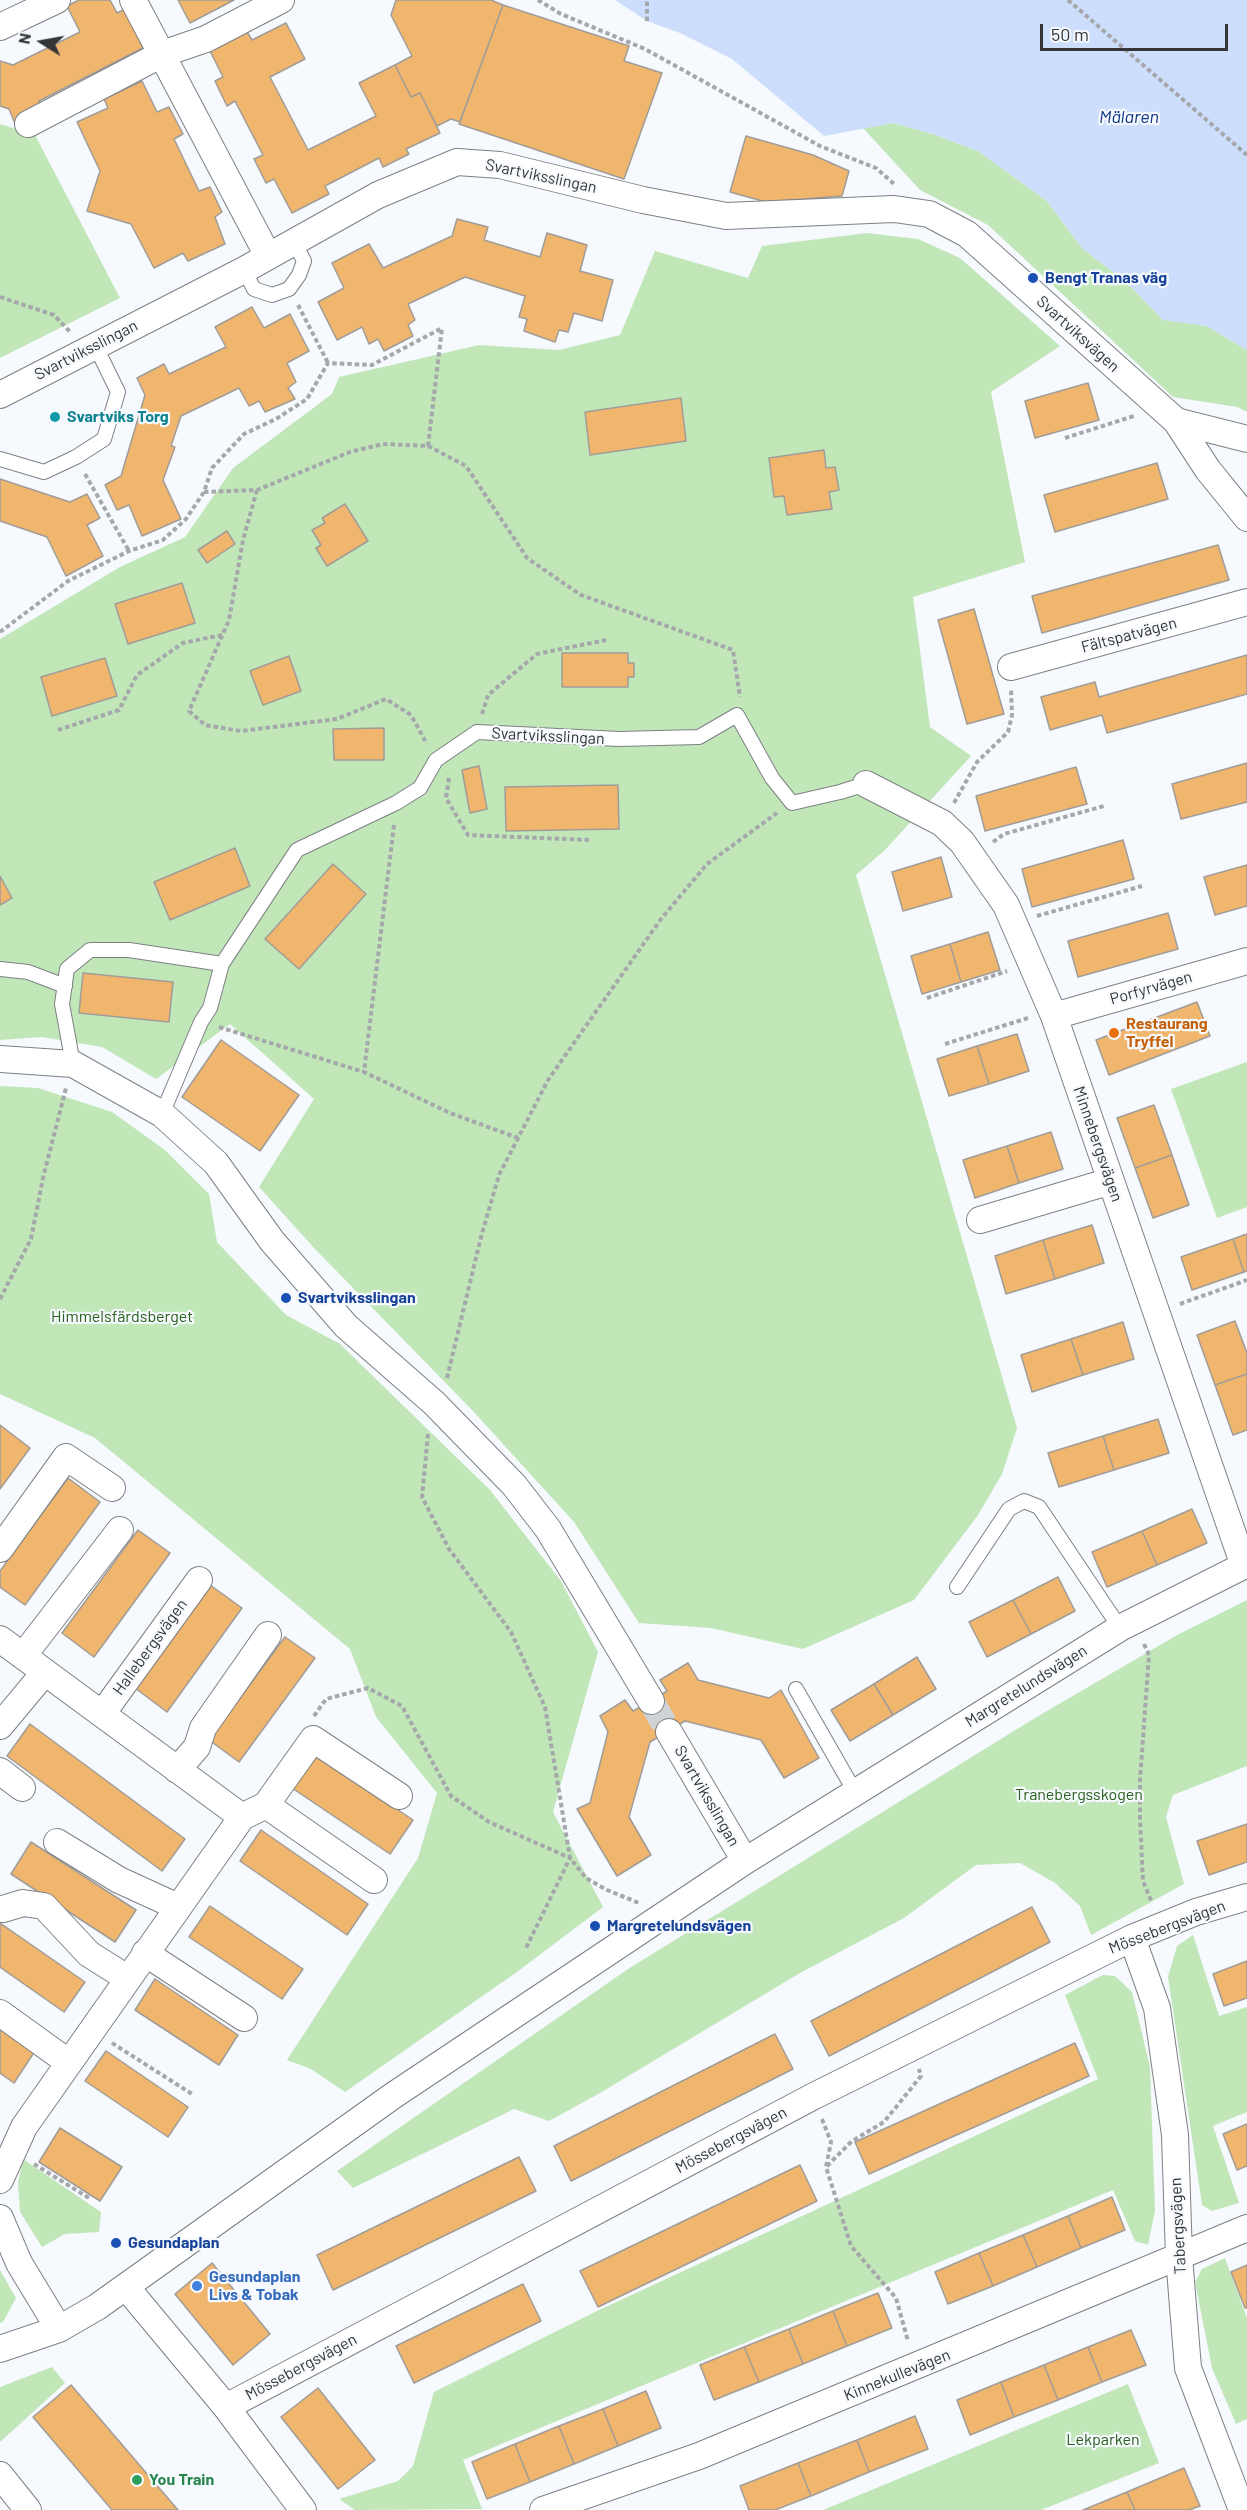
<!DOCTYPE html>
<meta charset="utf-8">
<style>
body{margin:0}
#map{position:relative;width:1247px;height:2510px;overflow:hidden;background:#f6f9fe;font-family:Barlow,sans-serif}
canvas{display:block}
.north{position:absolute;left:12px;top:12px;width:60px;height:60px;-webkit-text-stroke:4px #f6f9fe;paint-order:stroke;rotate:281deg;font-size:16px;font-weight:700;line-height:24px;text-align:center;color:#343537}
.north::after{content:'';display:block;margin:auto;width:21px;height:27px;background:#343537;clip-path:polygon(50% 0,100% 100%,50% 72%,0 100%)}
.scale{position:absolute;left:1040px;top:24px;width:188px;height:27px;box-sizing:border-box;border:3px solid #343537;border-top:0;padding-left:8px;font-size:18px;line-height:21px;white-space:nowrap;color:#343537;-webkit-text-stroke:4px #f6f9fe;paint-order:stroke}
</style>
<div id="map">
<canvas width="1247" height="2510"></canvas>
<div class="north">N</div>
<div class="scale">50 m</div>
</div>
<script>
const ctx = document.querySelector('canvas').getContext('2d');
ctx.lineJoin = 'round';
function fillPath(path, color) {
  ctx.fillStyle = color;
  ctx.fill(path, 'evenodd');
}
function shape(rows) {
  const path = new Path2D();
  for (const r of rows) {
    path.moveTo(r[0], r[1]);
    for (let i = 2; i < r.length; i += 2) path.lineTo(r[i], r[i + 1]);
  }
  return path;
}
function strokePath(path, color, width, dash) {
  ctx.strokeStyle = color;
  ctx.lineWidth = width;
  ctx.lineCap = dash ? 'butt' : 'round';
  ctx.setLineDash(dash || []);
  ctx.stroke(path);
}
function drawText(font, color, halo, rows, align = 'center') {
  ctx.font = font + ' Barlow,sans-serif';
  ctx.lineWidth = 4.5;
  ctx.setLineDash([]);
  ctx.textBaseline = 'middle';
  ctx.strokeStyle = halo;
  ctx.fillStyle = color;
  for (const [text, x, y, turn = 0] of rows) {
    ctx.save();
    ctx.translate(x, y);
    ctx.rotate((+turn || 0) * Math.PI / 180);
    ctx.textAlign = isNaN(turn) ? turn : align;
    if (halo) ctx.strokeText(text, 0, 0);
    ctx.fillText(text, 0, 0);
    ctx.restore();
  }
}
const green = shape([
 [894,123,936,135,978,151,1047,201,1082,248,1126,282,1163,319,1207,326,1247,350,1247,412,1237,407,1173,397,988,225,920,190,863,128],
 [0,124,35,135,120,298,0,358],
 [867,233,918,239,960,258,1060,346,991,392,1025,562,913,597,930,727,971,756,885,850,856,875,1017,1428,1002,1474,978,1515,914,1600,803,1649,711,1628,639,1623,574,1522,472,1410,315,1249,259,1187,314,1099,230,1024,156,1079,102,1047,42,1037,0,1040,0,639,120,567,185,537,233,468,332,394,339,377,479,345,559,350,620,335,655,251,748,278,762,246],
 [1247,1062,1247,1207,1217,1218,1171,1089],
 [0,1086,38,1088,112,1112,165,1150,209,1194,217,1242,286,1315,340,1344,490,1490,561,1581,598,1652,553,1812,603,1907,517,1972,345,2092,311,2069,287,2060,418,1858,437,1793,376,1717,350,1649,95,1438,0,1394],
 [1247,1600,1247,1766,1173,1795,1166,1817,1184,1884,1091,1935,1080,1906,1055,1883,1020,1863,976,1865,904,1918,800,1973,600,2093,549,2121,514,2109,353,2188,337,2171,628,1969,1035,1718,1179,1634],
 [1193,1935,1219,2016,1247,2007,1247,2112,1213,2126,1239,2203,1212,2211,1202,2205,1168,1977,1177,1946],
 [1103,1975,1115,1976,1132,1992,1150,2067,1155,2211,1148,2245,1135,2241,1113,2190,463,2460,482,2509,355,2510,339,2499,398,2481,413,2466,434,2392,597,2311,1098,2079,1065,1995],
 [23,2159,101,2212,99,2232,65,2234,42,2247,20,2212,18,2183],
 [1225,2258,1247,2318,1247,2419,1236,2424,1212,2368,1195,2282,1202,2269],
 [0,2270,16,2298,3,2322,0,2323],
 [52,2367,65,2383,0,2442,0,2387],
 [1128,2384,1159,2463,1041,2510,823,2510]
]);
const water = shape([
 [615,0,1247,0,1247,350,1207,326,1163,320,1126,282,1082,248,1047,201,978,151,936,135,894,123,824,136,732,59,680,33,647,21]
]);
const building = shape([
 [79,0,110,0,117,13,125,9,143,48,39,101,45,113,16,126,9,109,0,106,0,61,13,65,80,32,67,6,79,0],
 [178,0,234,0,190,23,178,0],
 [396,0,491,0,503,5,460,122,451,119,437,126,420,93,411,97,395,65,412,56,391,15,396,0],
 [503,5,629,46,624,61,662,73,624,179,459,124,503,5],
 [286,23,305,59,270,77,308,150,376,116,359,83,395,65,411,97,420,93,440,133,406,149,409,154,383,167,379,158,325,186,329,194,292,213,274,179,266,183,254,159,263,155,235,101,227,106,215,81,223,77,210,51,247,32,252,40,286,23],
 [142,81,157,112,169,107,183,134,174,139,199,191,210,187,222,212,215,217,225,244,188,261,183,253,154,268,131,224,87,211,100,171,77,122,108,108,104,99,142,81],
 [746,136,813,155,849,171,842,196,766,202,730,192,746,136],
 [457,219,488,227,484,240,540,257,547,233,587,245,580,271,613,280,602,321,574,313,568,332,559,330,555,342,524,331,527,319,519,317,525,296,465,277,408,304,415,320,408,325,413,336,384,351,378,339,369,344,362,327,337,340,318,302,344,288,332,263,369,244,383,268,452,236,457,219],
 [252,307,264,328,290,314,309,351,287,363,296,382,288,388,295,399,265,412,259,401,249,406,239,388,181,416,171,446,175,447,163,480,181,519,142,536,129,505,117,510,105,485,121,476,145,395,137,378,164,364,169,374,226,347,215,327,252,307],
 [1088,383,1099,420,1035,438,1025,401,1088,383],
 [681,398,686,441,590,455,585,412,681,398],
 [824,450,826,468,835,467,839,490,829,492,832,509,787,515,784,496,774,497,769,458,824,450],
 [1157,463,1168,499,1055,532,1044,495,1157,463],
 [0,479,70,502,87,494,100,518,87,525,103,556,66,576,47,537,0,521,0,479],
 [345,504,368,541,327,566,316,548,321,545,312,530,325,523,322,518,345,504],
 [227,531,235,544,207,563,198,550,227,531],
 [1218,545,1229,580,1042,633,1032,596,1218,545],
 [182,583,195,623,128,644,115,604,182,583],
 [974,609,1004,714,967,724,938,620,974,609],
 [562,653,628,653,628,663,634,663,634,677,628,677,628,687,562,687,562,653],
 [1247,655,1247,694,1107,733,1102,715,1050,730,1041,697,1095,682,1099,697,1247,655],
 [289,656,301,691,263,705,250,671,289,656],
 [105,658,117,696,52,716,41,677,105,658],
 [384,728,384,760,334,760,333,729,384,728],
 [1247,763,1247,802,1181,819,1172,784,1247,763],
 [479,766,487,809,470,813,462,770,479,766],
 [1076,767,1087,804,985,831,976,796,1076,767],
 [618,785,619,829,506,831,505,787,618,785],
 [1123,840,1134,879,1032,907,1022,869,1123,840],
 [235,848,250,886,170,920,154,882,235,848],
 [941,857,952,897,903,911,892,872,941,857],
 [333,864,366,894,299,969,265,939,333,864],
 [1247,865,1247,906,1215,915,1204,877,1247,865],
 [0,876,12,898,0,905,0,876],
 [1168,913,1178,949,1078,977,1068,941,1168,913],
 [988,932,1000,970,961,982,950,944,988,932],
 [950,944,961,982,922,994,911,956,950,944],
 [83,973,173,982,169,1022,79,1013,83,973],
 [1197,1002,1210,1036,1109,1075,1096,1040,1197,1002],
 [1017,1034,1029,1071,989,1084,977,1046,1017,1034],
 [221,1040,299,1095,260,1151,182,1097,221,1040],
 [977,1046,989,1084,949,1096,937,1059,977,1046],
 [1154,1105,1172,1155,1135,1168,1117,1118,1154,1105],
 [1051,1132,1063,1169,1019,1183,1007,1146,1051,1132],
 [1007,1146,1019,1183,975,1198,963,1160,1007,1146],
 [1172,1155,1189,1205,1153,1218,1135,1168,1172,1155],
 [1092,1225,1104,1263,1055,1279,1043,1240,1092,1225],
 [1247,1234,1247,1271,1244,1272,1233,1239,1247,1234],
 [1233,1239,1244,1272,1192,1290,1181,1257,1233,1239],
 [1043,1240,1055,1279,1006,1294,995,1256,1043,1240],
 [1235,1321,1247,1353,1247,1374,1215,1385,1197,1335,1235,1321],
 [1123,1322,1134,1359,1083,1375,1071,1339,1123,1322],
 [1071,1339,1083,1375,1032,1392,1021,1355,1071,1339],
 [1247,1374,1247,1430,1233,1435,1215,1385,1247,1374],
 [1158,1419,1169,1453,1114,1470,1103,1436,1158,1419],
 [0,1425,30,1448,0,1489,0,1425],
 [1103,1436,1114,1470,1059,1487,1048,1453,1103,1436],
 [68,1478,100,1502,25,1605,0,1587,0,1571,68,1478],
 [1192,1509,1207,1543,1157,1565,1142,1531,1192,1509],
 [138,1530,170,1553,94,1657,62,1633,138,1530],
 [1142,1531,1157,1565,1107,1587,1092,1552,1142,1531],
 [1058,1577,1075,1611,1031,1634,1013,1600,1058,1577],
 [210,1585,242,1608,167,1712,135,1688,210,1585],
 [1013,1600,1031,1634,987,1657,969,1622,1013,1600],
 [285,1637,315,1658,239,1762,209,1740,285,1637],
 [917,1657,936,1689,893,1715,874,1684,917,1657],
 [688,1663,698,1680,769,1698,781,1690,819,1758,784,1778,761,1740,685,1721,650,1742,629,1817,651,1855,617,1876,577,1809,590,1803,608,1732,600,1716,625,1700,633,1711,651,1701,667,1691,660,1680,688,1663],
 [874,1684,893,1715,850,1741,831,1710,874,1684],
 [30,1724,185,1839,162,1871,7,1756,30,1724],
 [312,1752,413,1820,390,1854,289,1786,312,1752],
 [1247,1824,1247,1862,1209,1875,1197,1841,1247,1824],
 [261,1830,368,1904,347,1935,240,1861,261,1830],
 [31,1842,136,1910,115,1942,11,1874,31,1842],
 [210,1906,303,1969,282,1999,189,1937,210,1906],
 [1032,1907,1050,1942,829,2056,811,2021,1032,1907],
 [0,1923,85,1982,64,2012,0,1967,0,1923],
 [1247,1961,1247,1998,1224,2006,1213,1974,1247,1961],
 [155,1979,238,2035,219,2065,135,2010,155,1979],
 [0,2028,35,2051,14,2083,0,2073,0,2028],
 [775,2034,793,2069,571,2181,554,2146,775,2034],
 [1075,2043,1089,2076,869,2174,855,2142,1075,2043],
 [106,2051,188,2107,168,2137,85,2081,106,2051],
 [1247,2124,1247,2166,1237,2170,1223,2134,1247,2124],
 [60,2128,122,2167,100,2201,39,2162,60,2128],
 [519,2157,536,2191,333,2290,317,2255,519,2157],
 [800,2165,817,2201,598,2307,580,2271,800,2165],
 [1112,2197,1125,2230,1081,2248,1068,2216,1112,2197],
 [1068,2216,1081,2248,1037,2267,1023,2235,1068,2216],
 [1023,2235,1037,2267,993,2286,979,2253,1023,2235],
 [979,2253,993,2286,948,2304,935,2272,979,2253],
 [212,2263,270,2334,233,2365,175,2294,212,2263],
 [1247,2265,1247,2308,1245,2308,1231,2272,1247,2265],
 [523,2284,541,2321,414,2383,396,2346,523,2284],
 [878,2293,892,2328,847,2346,833,2311,878,2293],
 [833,2311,847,2346,803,2364,789,2329,833,2311],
 [789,2329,803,2364,759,2382,744,2347,789,2329],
 [1131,2330,1146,2365,1102,2382,1088,2347,1131,2330],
 [744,2347,759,2382,714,2400,700,2365,744,2347],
 [1088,2347,1102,2382,1058,2400,1044,2365,1088,2347],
 [1044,2365,1058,2400,1014,2417,1001,2382,1044,2365],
 [1001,2382,1014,2417,970,2435,957,2400,1001,2382],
 [71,2385,154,2482,178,2510,112,2510,33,2417,71,2385],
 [318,2388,375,2460,338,2489,281,2417,318,2388],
 [646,2391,661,2428,618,2446,603,2409,646,2391],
 [603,2409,618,2446,574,2464,559,2426,603,2409],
 [915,2416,928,2449,869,2472,857,2440,915,2416],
 [559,2426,574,2464,530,2482,515,2444,559,2426],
 [857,2440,869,2472,811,2496,798,2463,857,2440],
 [515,2444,530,2482,487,2499,472,2462,515,2444],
 [798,2463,811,2496,775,2510,749,2510,740,2486,798,2463],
 [1184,2468,1200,2506,1189,2510,1135,2510,1127,2492,1184,2468],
 [1127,2492,1135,2510,1083,2510,1127,2492]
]);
const minorTunnel = shape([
 [651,1701,669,1732]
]);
const path = shape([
 [538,0,561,14,645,49,820,146,876,168,894,184],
 [1068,0,1247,155],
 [647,21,647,0],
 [0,297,54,315,70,332],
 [298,305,328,363],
 [1065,438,1134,416],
 [428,446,442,328],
 [85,474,129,551],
 [257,490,243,540,229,620,189,711,205,725,241,731,337,719,386,699,411,715,427,744],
 [204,492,257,490,350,452,383,444,428,446,466,466,527,558,581,595,733,650,740,697],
 [0,632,68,581,129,551,163,540,186,519,204,492,212,468,244,434,276,419,307,399,328,363,372,365,442,328],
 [482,714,488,695,537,654,606,640],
 [58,730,119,710,137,675,183,643,222,635],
 [449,778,446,798,468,835,590,840],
 [954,803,977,762,1008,732,1012,715,1011,689],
 [394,825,364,1072,450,1113,518,1138],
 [993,842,1004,834,1104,806],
 [1037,916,1142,886],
 [927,998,1007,971],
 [219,1027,364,1072],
 [945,1044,1028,1018],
 [0,1299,31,1239,43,1178,66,1088],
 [1180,1304,1247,1280],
 [447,1378,481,1237,499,1175,548,1080,661,919,707,864,777,813],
 [428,1434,422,1497,449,1549,511,1632,545,1707,570,1858,586,1878,607,1890,639,1903],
 [1144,1644,1149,1655,1140,1780,1140,1818,1143,1881,1152,1903],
 [314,1716,326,1699,368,1688,402,1706,451,1796,489,1822,570,1858,525,1950],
 [112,2043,192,2094],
 [822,2119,831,2142,826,2167,851,2246,896,2298,908,2341],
 [34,2164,89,2198],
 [827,2166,852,2141,884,2122,921,2076,919,2069]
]);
const service = shape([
 [244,270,254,289,272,295,289,289,299,275,304,261,294,242],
 [0,459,44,472,76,457,104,439,118,392,95,345],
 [0,969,28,972,65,986],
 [73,1064,62,1004,67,969,90,950,129,950,222,964],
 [162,1114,201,1022,210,1008,222,964,297,850,396,803,420,788,436,760,477,732,619,739,699,737,737,715,772,778,792,803,840,792,866,784],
 [957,1587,1009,1509,1024,1501,1039,1507,1120,1628],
 [796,1689,855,1792]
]);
const minor = shape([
 [133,0,268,256],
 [0,27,57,0],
 [28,124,162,54,206,39,281,0],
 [0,395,244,270,378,195,457,162,500,165,643,200,726,216,894,209,929,214,967,234,1176,421,1208,470,1247,518],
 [1176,421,1247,439],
 [1011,667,1247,602],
 [866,784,942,823,962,842,1006,905,1054,1016,1244,1566],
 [1054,1016,1247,961],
 [0,1059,73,1064,162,1114,216,1163,272,1241,346,1326,434,1403,514,1485,548,1529,651,1701],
 [980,1220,1111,1181],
 [0,1549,66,1457,112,1488],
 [0,1639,242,1817,24,2127,0,2180],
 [23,1656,120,1530],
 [102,1714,199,1580],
 [0,1726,45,1672],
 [669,1732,745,1861],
 [177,1770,197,1747,203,1728,268,1635],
 [0,1771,22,1788],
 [266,1805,374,1880],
 [242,1817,266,1805,313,1739,399,1796],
 [57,1842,119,1880,178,1907],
 [3,1909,23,1903,44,1906,89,1954,127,1978],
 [1132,1938,1157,2008,1175,2135,1179,2257,1188,2368,1242,2510],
 [145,1953,244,2018],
 [0,2013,68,2062],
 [0,2218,19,2263,59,2329],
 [126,2287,226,2407,303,2510],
 [0,2349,59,2329,97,2307,394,2095,745,1861,1120,1628,1247,1564],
 [226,2407,812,2097,1132,1938,1196,1912,1247,1897],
 [0,2475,28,2510],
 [543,2510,699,2456,1247,2228]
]);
const markers = [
 [1033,278,6,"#1a4fb4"],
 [55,417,6,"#0f9aa8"],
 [1114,1033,6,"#e8710a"],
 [286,1298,6,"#1a4fb4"],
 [595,1926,6,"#1a4fb4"],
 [116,2243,6,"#1a4fb4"],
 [197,2286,6,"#3f7fe0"],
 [137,2480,6,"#2e9e5b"]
];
const streetNames = [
 ["Svartviksslingan",541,176,12],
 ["Svartviksvägen",1078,334,42],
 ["Svartviksslingan",86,350,-27],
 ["Fältspatvägen",1129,635,-15],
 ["Svartviksslingan",548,736,3],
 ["Porfyrvägen",1151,988,-16],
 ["Minnebergsvägen",1098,1144,71],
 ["Hallebergsvägen",150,1647,-54],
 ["Margretelundsvägen",1026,1686,-32],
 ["Svartviksslingan",707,1796,60],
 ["Mössebergsvägen",1167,1927,-21],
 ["Mössebergsvägen",731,2140,-28],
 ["Tabergsvägen",1178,2226,-93],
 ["Mössebergsvägen",301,2367,-28],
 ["Kinnekullevägen",897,2375,-22]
];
const transitNames = [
 ["Bengt Tranas väg",1045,278],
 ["Svartviksslingan",298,1298],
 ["Margretelundsvägen",607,1926],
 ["Gesundaplan",128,2243]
];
const cultureNames = [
 ["Svartviks Torg",67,417]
];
const foodNames = [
 ["Restaurang",1126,1024],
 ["Tryffel",1126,1042]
];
const parkNames = [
 ["Himmelsfärdsberget",122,1317],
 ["Tranebergsskogen",1079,1795],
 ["Lekparken",1103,2440]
];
const shopNames = [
 ["Gesundaplan",209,2277],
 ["Livs & Tobak",209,2295]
];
const leisureNames = [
 ["You Train",149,2480]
];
const waterNames = [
 ["Mälaren",1129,117]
];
fillPath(green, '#c1e7b9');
fillPath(water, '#cddefc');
fillPath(building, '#f1b66d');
strokePath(building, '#a09c98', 1.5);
strokePath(minorTunnel, '#cfd2d6', 26, [26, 13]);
strokePath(service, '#7d8084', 16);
strokePath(minor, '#7d8084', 28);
strokePath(path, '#a5a7aa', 4, [4.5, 3]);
strokePath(service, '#fff', 14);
strokePath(minor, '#fff', 26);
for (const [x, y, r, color] of markers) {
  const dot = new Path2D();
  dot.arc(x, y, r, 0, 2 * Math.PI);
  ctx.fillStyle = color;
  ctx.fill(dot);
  strokePath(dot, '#f6f9fe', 2);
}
drawText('16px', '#343537', '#f6f9fe', streetNames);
drawText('bold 16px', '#164399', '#f6f9fe', transitNames, 'left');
drawText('bold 16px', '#0d838f', '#f6f9fe', cultureNames, 'left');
drawText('bold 16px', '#c56008', '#f6f9fe', foodNames, 'left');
drawText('16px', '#29601c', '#f6f9fe', parkNames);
drawText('bold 16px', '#366cbe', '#f6f9fe', shopNames, 'left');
drawText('bold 16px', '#27864d', '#f6f9fe', leisureNames, 'left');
drawText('italic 18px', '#0d3587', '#f6f9fe', waterNames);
</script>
